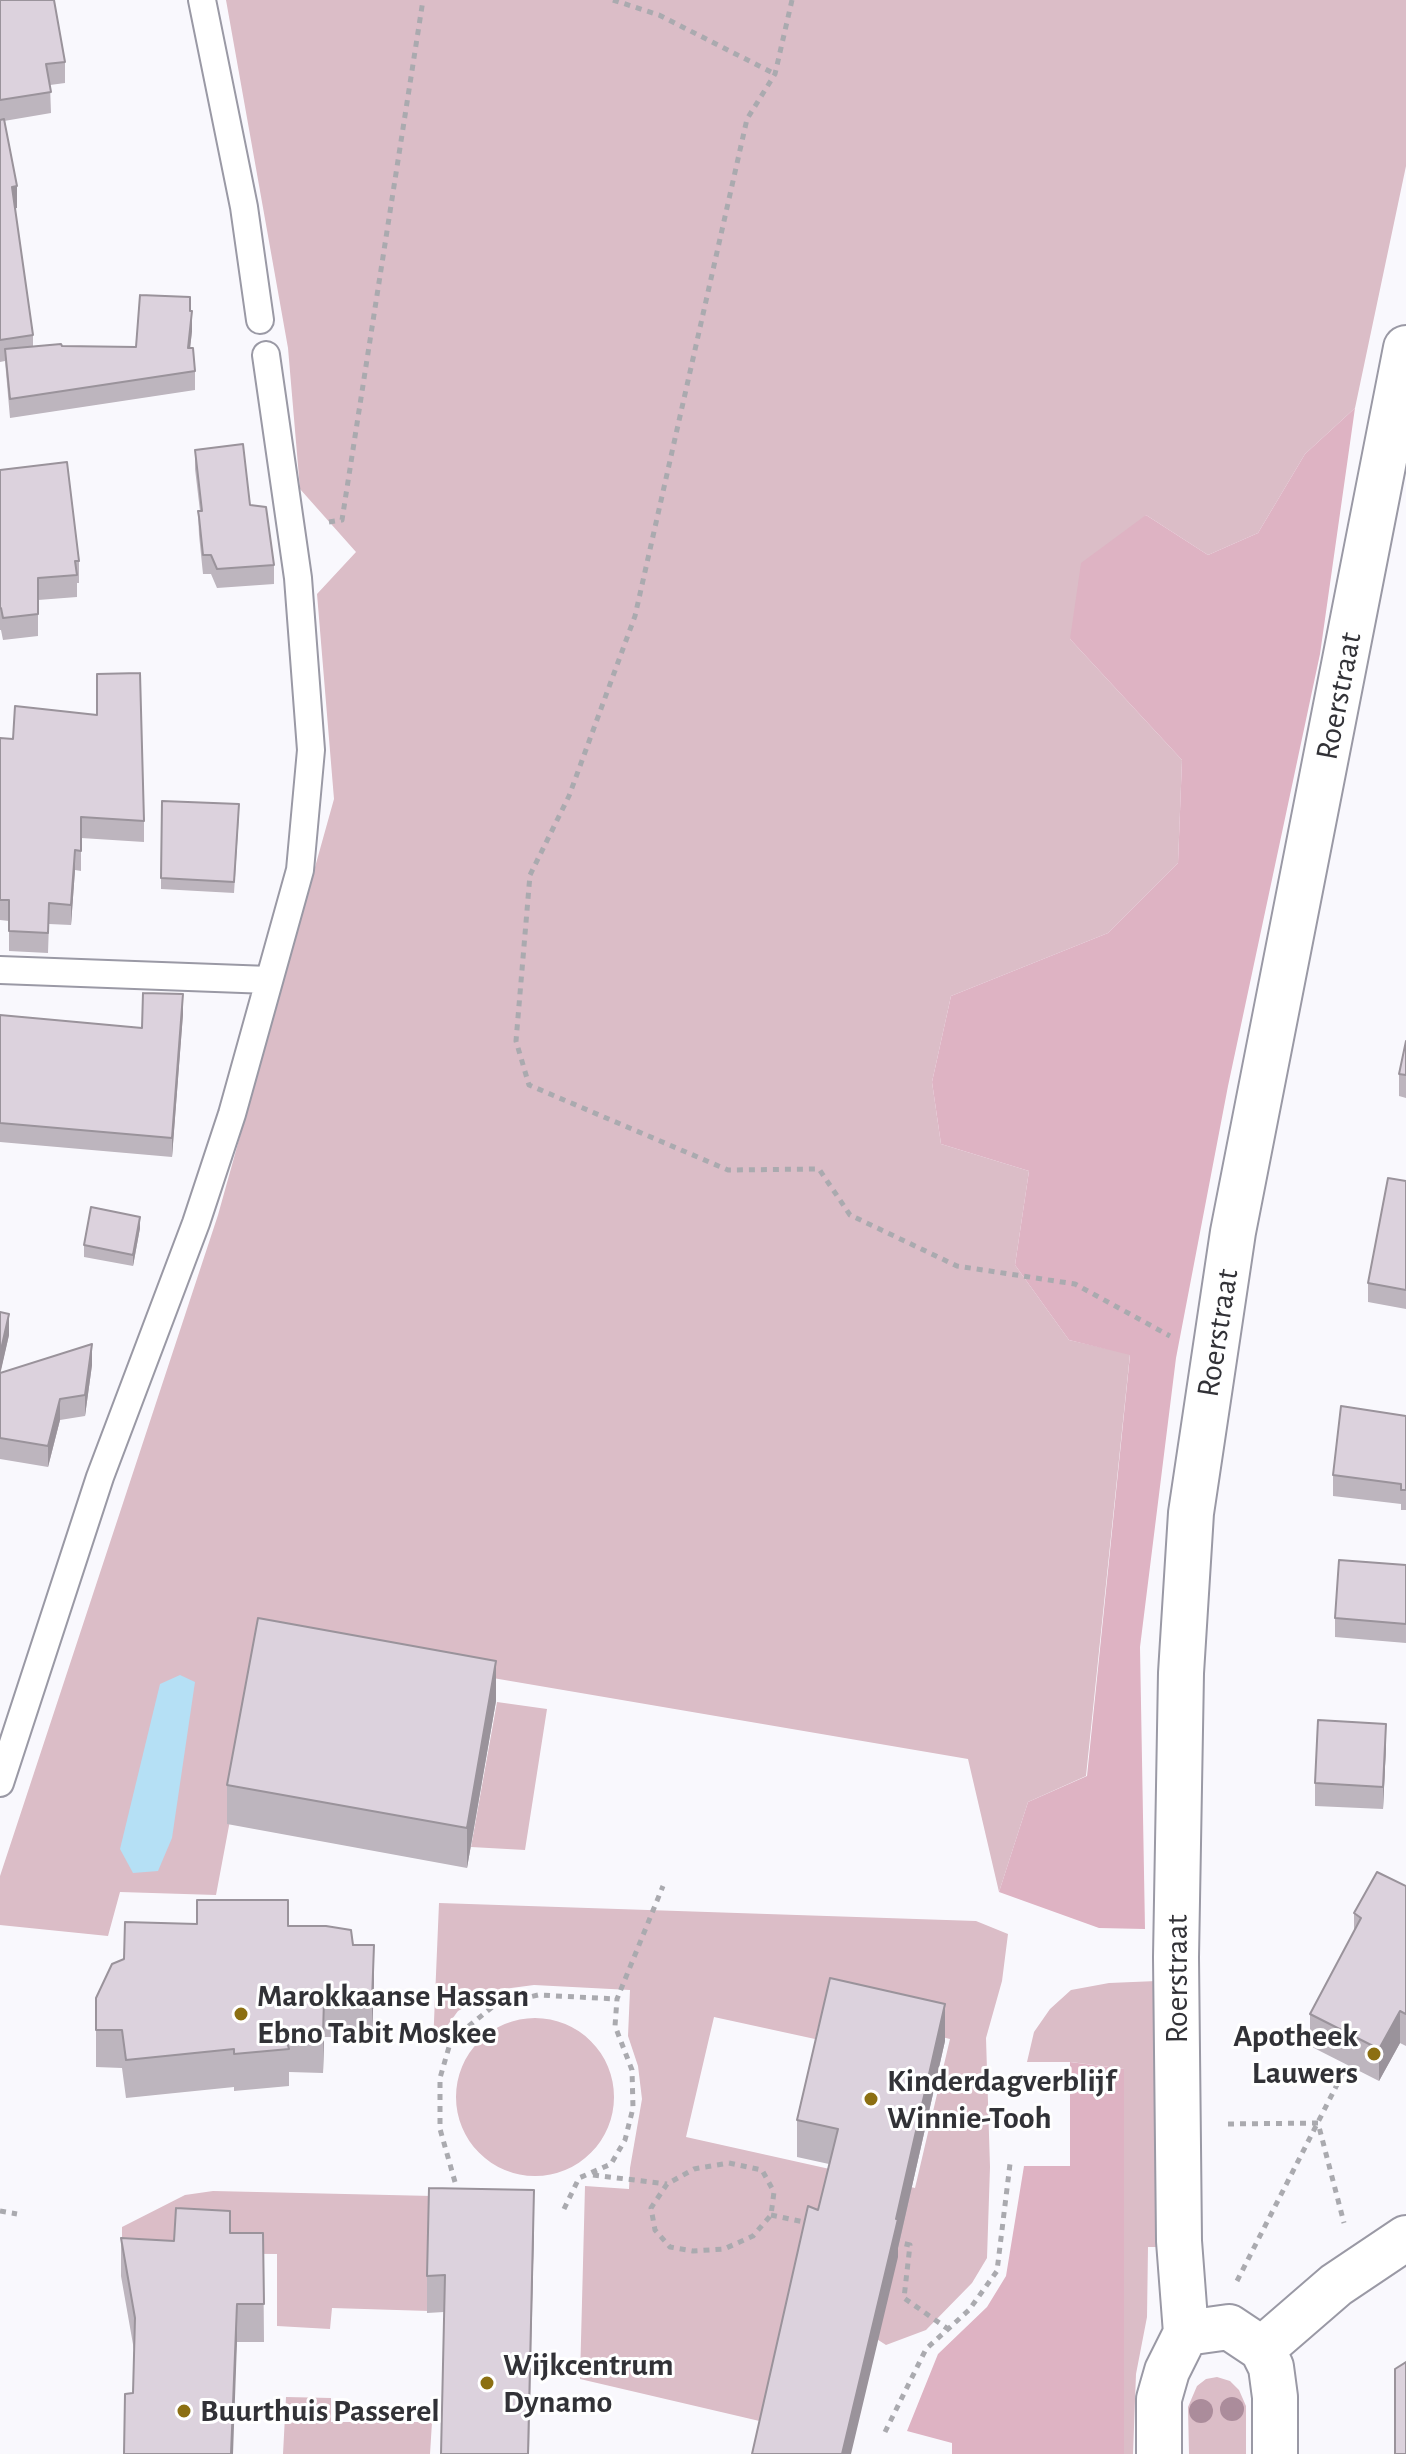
<!DOCTYPE html>
<style>
body{margin:0}
canvas{display:block;background:#f9f8fd}
</style>
<canvas width="1406" height="2454"></canvas>
<script>
const ctx = document.querySelector('canvas').getContext('2d');
ctx.lineJoin = 'round';
function fillPath(path, color) {
  ctx.fillStyle = color;
  ctx.fill(path, 'evenodd');
}
function shape(rows) {
  const path = new Path2D();
  for (const r of rows) {
    if (r.length === 3) {
      path.moveTo(r[0] + r[2], r[1]);
      path.arc(r[0], r[1], r[2], 0, 2 * Math.PI);
      continue;
    }
    path.moveTo(r[0], r[1]);
    for (let i = 2; i < r.length; i += 2) path.lineTo(r[i], r[i + 1]);
  }
  return path;
}
function strokePath(path, color, width, dash) {
  ctx.strokeStyle = color;
  ctx.lineWidth = width;
  ctx.lineCap = dash ? 'butt' : 'round';
  ctx.setLineDash(dash || []);
  ctx.stroke(path);
}
function drawText(font, color, halo, rows, align = 'center') {
  ctx.font = font + ' "Alegreya Sans",sans-serif';
  ctx.lineWidth = 6;
  ctx.setLineDash([]);
  ctx.textBaseline = 'middle';
  ctx.strokeStyle = halo;
  ctx.fillStyle = color;
  for (const [text, x, y, turn = 0] of rows) {
    ctx.save();
    ctx.translate(x, y);
    ctx.rotate((+turn || 0) * Math.PI / 180);
    ctx.textAlign = isNaN(turn) ? turn : align;
    if (halo) ctx.strokeText(text, 0, 0);
    ctx.fillText(text, 0, 0);
    ctx.restore();
  }
}
const green = shape([
 [226,0,1406,0,1406,166,1355,408,1305,454,1258,533,1208,555,1146,515,1070,639,1182,760,1178,863,1108,933,951,996,932,1082,941,1144,1029,1171,1015,1265,1069,1340,1130,1354,1086,1776,1028,1802,999,1892,968,1759,264,1639,216,1895,120,1892,108,1936,0,1925,0,1876,218,1215,334,799,317,594,356,552,300,489,288,348],
 [497,1702,547,1709,525,1850,471,1847],
 [439,1903,976,1921,1008,1934,1002,1981,986,2038,990,2167,987,2258,972,2283,926,2330,886,2345,824,2305,768,2423,580,2379,585,2186,629,2189,630,2168,642,2099,638,2066,628,2036,630,1990,534,1985,496,1990,458,2011,433,2045],
 [823,2008,950,2039,915,2188,686,2137,714,2017,815,2039],
 [1157,1981,1160,2247,1148,2247,1147,2317,1136,2374,1133,2454,1124,2454,1124,2069,1071,2062,1027,2062,1034,2032,1050,2009,1071,1990,1109,1983],
 [535,2097,79],
 [213,2191,433,2196,429,2311,332,2308,330,2329,277,2326,277,2254,122,2253,122,2227,185,2195],
 [1217,2377,1230,2381,1239,2390,1246,2406,1246,2454,1189,2454,1188,2407,1197,2386,1206,2379],
 [286,2397,331,2398,331,2422,432,2422,430,2454,283,2454]
]);
const forest = shape([
 [1355,408,1320,654,1228,1086,1176,1358,1140,1647,1145,1929,1099,1928,999,1892,1028,1802,1087,1776,1130,1355,1069,1340,1015,1265,1029,1171,941,1144,932,1082,951,996,1108,933,1178,863,1182,760,1070,639,1081,563,1146,515,1208,555,1258,533,1305,454],
 [1070,2062,1124,2069,1124,2454,952,2454,952,2443,907,2431,938,2354,987,2307,1006,2276,1024,2166,1070,2166]
]);
const water = shape([
 [180,1675,195,1682,172,1838,158,1871,133,1873,120,1849,160,1684]
]);
const path = shape([
 [613,0,659,15,775,74],
 [792,0,775,74,747,119,635,616,569,796,530,875,516,1041,529,1085,728,1170,819,1169,850,1215,957,1266,1075,1284,1170,1336],
 [329,522,342,520,423,0],
 [1228,2124,1318,2123,1344,2223],
 [729,2163,762,2170,774,2192,771,2215,753,2236,724,2249,693,2251,670,2247,655,2230,651,2208,667,2184,694,2169,729,2163],
 [593,2175,667,2184],
 [455,2182,440,2129,440,2078,451,2040,495,2005,538,1995,617,1999],
 [564,2209,579,2178,611,2164,625,2140,633,2108,632,2070,615,2026,617,1999,663,1886],
 [0,2211,17,2214],
 [771,2215,809,2223],
 [893,2241,910,2245,904,2298,948,2329],
 [1237,2281,1344,2071],
 [885,2432,926,2349,969,2310,997,2271,1010,2164]
]);
const lane = shape([
 [202,0,244,207,260,320],
 [0,970,269,980],
 [0,1783,100,1477,196,1223,232,1114,300,870,311,750,298,578,266,355]
]);
const street = shape([
 [1186,2333,1179,2241,1176,1957,1181,1673,1191,1513,1233,1232,1406,348],
 [1186,2333,1229,2327,1262,2349,1271,2367,1275,2397,1275,2454],
 [1262,2349,1336,2285,1406,2238],
 [1159,2454,1159,2399,1167,2371,1186,2333]
]);
const trees = [
 [1232,2409],
 [1201,2411]
];
const wall = shape([
 [0,0,65,62,65,83,50,85,51,113,4,121,17,208,15,208,33,335,33,346,136,347,190,311,192,331,190,348,195,371,195,390,10,418,5,361,0,362],
 [195,450,250,505,274,565,274,584,217,588,211,574,203,574,199,535,198,511,200,511,195,469],
 [0,470,79,561,79,583,77,583,77,597,38,600,38,636,3,640,1,630,0,630],
 [0,738,144,821,144,842,81,838,81,871,75,870,71,925,49,924,48,953,9,951,9,921,0,920],
 [239,815,234,893,161,889,161,878],
 [183,1014,172,1157,0,1142,0,1015,142,1028],
 [1406,1041,1406,1098,1399,1096,1399,1074],
 [1406,1181,1406,1309,1368,1302,1368,1283],
 [140,1228,133,1266,84,1257,84,1245],
 [0,1312,9,1335,0,1373,92,1365,85,1416,60,1420,48,1467,0,1459],
 [1406,1416,1406,1510,1401,1510,1401,1504,1333,1496,1333,1475],
 [1406,1565,1406,1643,1335,1637,1335,1618],
 [496,1701,467,1868,227,1824,227,1785],
 [1386,1746,1383,1809,1315,1806,1315,1783],
 [1406,1886,1406,2046,1400,2043,1379,2081,1310,2046,1310,2014,1354,1931,1354,1913],
 [288,1926,353,1945,374,1982,372,2037,324,2037,323,2073,289,2072,289,2086,234,2091,234,2087,126,2098,122,2068,96,2067,96,1998],
 [945,2041,898,2248,898,2257,818,2210,829,2164,797,2157,797,2120],
 [534,2227,529,2454,441,2454,444,2312,427,2313,427,2276],
 [230,2233,263,2233,264,2342,237,2342,133,2393,134,2350,121,2276,121,2238,174,2241]
]);
const shadedWall = shape([
 [17,186,17,208,12,209,12,187],
 [192,311,192,331,188,367,188,348],
 [75,850,75,870,71,925,71,905],
 [183,994,183,1014,172,1157,172,1138],
 [140,1217,140,1228,133,1266,133,1255],
 [9,1314,9,1335,0,1375,0,1354],
 [92,1344,92,1365,85,1416,85,1395],
 [60,1399,60,1420,48,1467,48,1446],
 [496,1661,496,1701,467,1868,467,1828],
 [1386,1724,1386,1746,1383,1809,1383,1787],
 [374,1945,374,1982,372,2037,372,2000],
 [324,1999,324,2037,323,2073,323,2035],
 [945,2004,945,2041,898,2248,898,2257,851,2454,842,2454],
 [1400,2011,1400,2043,1379,2081,1379,2049],
 [534,2190,534,2227,528,2454],
 [237,2304,237,2342,233,2454,231,2454]
]);
const building = shape([
 [0,0,54,0,65,62,46,64,51,92,0,100,0,0],
 [4,119,17,186,12,187,33,335,0,340,0,120,4,119],
 [140,295,190,297,190,311,192,311,188,348,193,348,195,371,10,399,5,349,61,344,62,346,136,347,140,295],
 [243,444,250,505,266,507,274,565,217,569,211,555,203,555,199,517,198,511,202,511,195,450,243,444],
 [67,462,79,561,75,561,77,575,38,578,38,614,3,618,1,608,0,608,0,470,67,462],
 [140,673,144,821,81,817,81,851,75,850,71,905,49,903,48,933,9,931,9,900,0,900,0,738,13,739,15,706,97,715,97,674,140,673],
 [162,801,239,804,234,882,161,878,162,801],
 [143,993,183,994,172,1138,0,1123,0,1015,142,1028,143,993],
 [1406,1041,1406,1075,1399,1074,1406,1041],
 [1388,1178,1406,1181,1406,1290,1368,1283,1388,1178],
 [91,1207,140,1217,133,1255,84,1245,91,1207],
 [0,1312,9,1314,0,1354,0,1312],
 [92,1344,85,1395,60,1399,48,1446,0,1438,0,1373,92,1344],
 [1341,1406,1406,1416,1406,1490,1401,1490,1401,1484,1333,1475,1341,1406],
 [1339,1560,1406,1565,1406,1624,1335,1618,1339,1560],
 [258,1618,496,1661,467,1828,227,1785,258,1618],
 [1318,1720,1386,1724,1383,1787,1315,1783,1318,1720],
 [1377,1872,1406,1886,1406,2014,1400,2011,1379,2049,1310,2014,1361,1918,1354,1913,1377,1872],
 [197,1900,288,1900,288,1926,326,1926,351,1930,353,1945,374,1945,372,2000,324,1999,323,2035,285,2035,289,2049,234,2054,234,2049,126,2060,122,2030,96,2030,96,1998,112,1964,124,1959,125,1922,197,1924,197,1900],
 [830,1978,945,2004,896,2219,898,2219,842,2454,752,2454,808,2206,818,2210,838,2129,797,2120,830,1978],
 [429,2188,534,2190,528,2454,441,2454,445,2275,427,2276,429,2188],
 [176,2208,230,2211,230,2233,263,2233,264,2304,237,2304,231,2454,124,2454,125,2394,133,2393,135,2318,121,2238,174,2241,176,2208],
 [1406,2362,1406,2454,1395,2454,1395,2369,1406,2362]
]);
const markers = [
 [241,2014,8,"#8c6f12"],
 [1374,2054,8,"#8c6f12"],
 [871,2099,8,"#8c6f12"],
 [487,2383,8,"#8c6f12"],
 [184,2411,8,"#8c6f12"]
];
const streetNames = [
 ["Roerstraat",1339,696,-79],
 ["Roerstraat",1218,1333,-81],
 ["Roerstraat",1177,1979,-90]
];
const poiNames = [
 ["Marokkaanse Hassan",257,1996],
 ["Ebno Tabit Moskee",257,2033],
 ["Apotheek",1358,2036,"right"],
 ["Lauwers",1358,2073,"right"],
 ["Kinderdagverblijf",887,2081],
 ["Winnie-Tooh",887,2118],
 ["Wijkcentrum",503,2365],
 ["Dynamo",503,2402],
 ["Buurthuis Passerel",200,2411]
];
fillPath(green, '#dbbdc7');
fillPath(forest, '#deb3c3');
fillPath(water, '#b5e0f5');
strokePath(lane, '#9a99a5', 30);
strokePath(street, '#9a99a5', 48);
strokePath(path, '#aaaaaf', 5, [6, 6]);
strokePath(lane, '#fff', 26);
strokePath(street, '#fff', 44);
ctx.fillStyle = '#ab8c9b';
for (const [x, y] of trees) {
  ctx.beginPath();
  ctx.arc(x, y, 12, 0, 2 * Math.PI);
  ctx.fill();
}
fillPath(wall, '#bdb5be');
fillPath(shadedWall, '#9a939b');
fillPath(building, '#dcd2dd');
strokePath(building, '#9a939b', 2);
for (const [x, y, r, color] of markers) {
  const dot = new Path2D();
  dot.arc(x, y, r, 0, 2 * Math.PI);
  ctx.fillStyle = color;
  ctx.fill(dot);
  strokePath(dot, '#fff', 3);
}
drawText('32px', '#323237', '#fff', streetNames);
drawText('bold 32px', '#323237', '#fff', poiNames, 'left');
</script>
